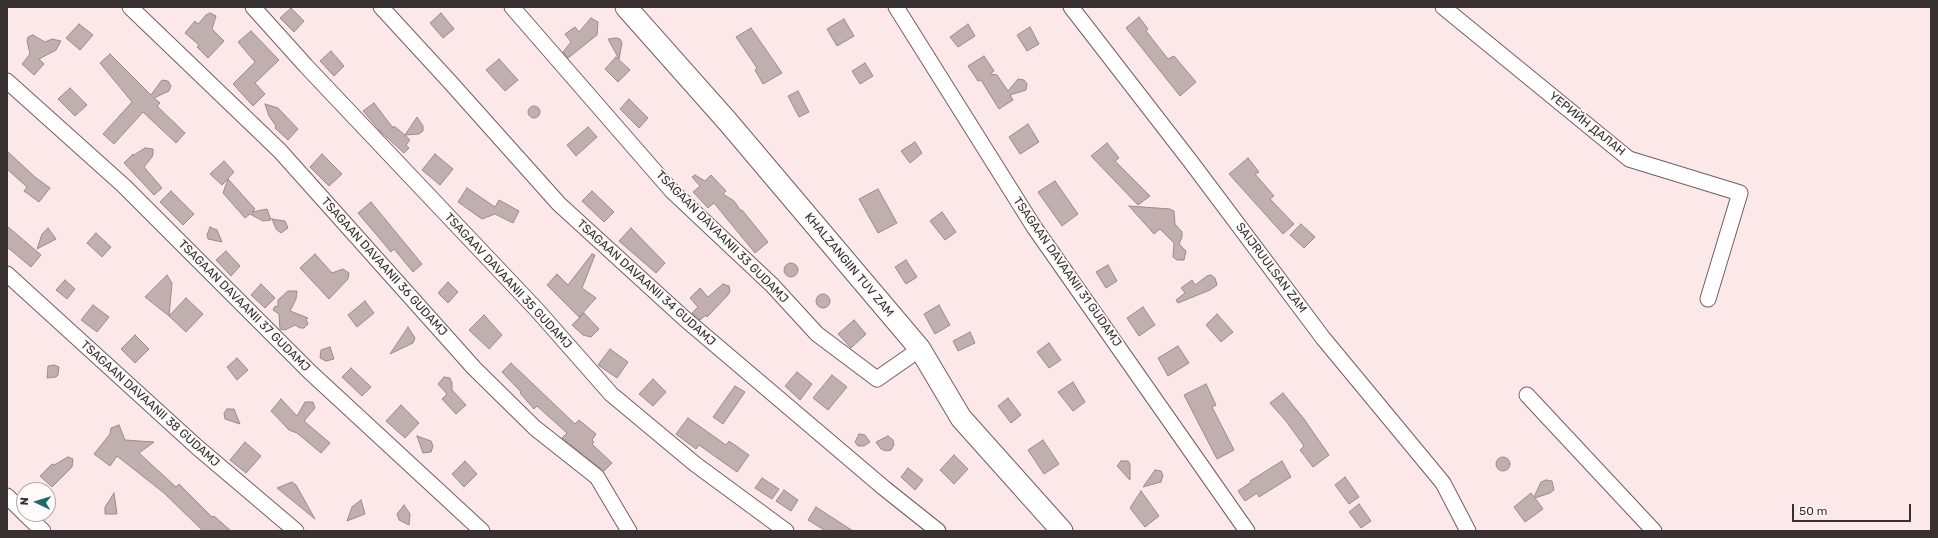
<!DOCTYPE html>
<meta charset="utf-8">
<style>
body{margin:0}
#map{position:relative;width:1938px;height:538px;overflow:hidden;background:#fde8e9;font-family:Rubik,sans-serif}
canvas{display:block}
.frame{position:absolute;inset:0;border:8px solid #383031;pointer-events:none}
.north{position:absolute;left:16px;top:482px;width:40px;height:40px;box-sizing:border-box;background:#fefafa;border:1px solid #afa9aa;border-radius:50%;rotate:274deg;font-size:11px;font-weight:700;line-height:16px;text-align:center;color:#383031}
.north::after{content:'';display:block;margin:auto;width:14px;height:18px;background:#1e6a6a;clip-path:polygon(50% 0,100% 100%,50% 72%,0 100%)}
.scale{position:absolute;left:1792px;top:504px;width:119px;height:18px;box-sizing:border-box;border:2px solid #383031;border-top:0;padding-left:5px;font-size:12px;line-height:14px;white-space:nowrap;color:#383031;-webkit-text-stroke:3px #fefafa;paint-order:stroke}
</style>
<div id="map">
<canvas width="1938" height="538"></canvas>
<div class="frame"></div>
<div class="north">N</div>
<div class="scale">50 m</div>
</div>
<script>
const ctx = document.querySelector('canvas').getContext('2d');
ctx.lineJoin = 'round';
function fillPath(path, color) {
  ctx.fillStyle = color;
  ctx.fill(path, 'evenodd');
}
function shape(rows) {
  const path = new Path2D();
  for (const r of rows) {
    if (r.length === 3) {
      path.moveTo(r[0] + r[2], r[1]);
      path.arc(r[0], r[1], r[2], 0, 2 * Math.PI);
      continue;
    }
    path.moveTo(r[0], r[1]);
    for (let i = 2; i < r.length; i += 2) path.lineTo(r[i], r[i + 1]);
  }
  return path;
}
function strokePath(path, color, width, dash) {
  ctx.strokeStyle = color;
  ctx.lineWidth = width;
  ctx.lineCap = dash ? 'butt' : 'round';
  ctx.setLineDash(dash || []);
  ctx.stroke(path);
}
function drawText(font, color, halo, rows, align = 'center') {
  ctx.font = font + ' Rubik,sans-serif';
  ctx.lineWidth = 3.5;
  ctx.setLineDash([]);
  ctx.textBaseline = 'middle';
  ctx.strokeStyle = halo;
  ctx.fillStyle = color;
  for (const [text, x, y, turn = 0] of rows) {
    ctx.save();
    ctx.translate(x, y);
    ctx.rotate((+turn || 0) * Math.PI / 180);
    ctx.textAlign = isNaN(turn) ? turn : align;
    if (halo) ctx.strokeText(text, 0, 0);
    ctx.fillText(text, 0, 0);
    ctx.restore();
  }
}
const building = shape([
 [291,8,304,21,294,32,280,18,291,8],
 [210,13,216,16,212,29,224,41,208,58,197,47,199,45,185,33,195,21,198,24,206,15,210,13],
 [441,13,454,29,443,38,430,23,441,13],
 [1139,17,1148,29,1146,31,1168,59,1174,56,1196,82,1180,96,1126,28,1139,17],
 [591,18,598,22,597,35,568,58,563,52,571,42,565,34,575,27,579,32,591,18],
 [844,19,854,36,837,46,827,29,844,19],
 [79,24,93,35,80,50,66,38,79,24],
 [968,24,975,36,958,47,950,37,968,24],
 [1030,27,1039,44,1027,51,1017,35,1030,27],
 [751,28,782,73,763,84,755,70,757,68,736,37,751,28],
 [251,31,279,60,255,83,265,94,253,106,233,84,255,62,238,42,251,31],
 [33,35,45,42,52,39,61,41,56,50,39,59,44,64,34,75,22,64,30,54,27,41,28,37,33,35],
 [616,38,620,39,622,43,619,59,608,39,616,38],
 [331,51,344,66,334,76,320,61,331,51],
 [110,54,151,95,162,80,168,81,171,86,169,91,154,98,160,103,157,106,185,133,176,143,143,112,114,144,103,134,132,102,100,63,110,54],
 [984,56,994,71,990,74,997,75,1008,91,1018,79,1024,80,1027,84,1026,90,1010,95,1013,100,999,109,981,80,978,81,968,66,984,56],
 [616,57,630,70,618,82,605,69,616,57],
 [499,59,518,80,505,91,486,70,499,59],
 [865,63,873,76,860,84,852,71,865,63],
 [70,88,87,105,75,116,58,99,70,88],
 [798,91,809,112,799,117,788,96,798,91],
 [629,99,648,118,639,128,620,109,629,99],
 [374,103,393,128,394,126,405,135,417,117,423,126,423,131,419,134,405,135,410,140,406,145,409,148,404,153,381,132,363,111,374,103],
 [265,104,278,108,298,129,288,140,275,128,276,126,269,116,265,104],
 [534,112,6],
 [1028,124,1039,142,1020,154,1009,137,1028,124],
 [588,127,597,137,576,156,567,145,588,127],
 [915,142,922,153,910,163,901,151,915,142],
 [1107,143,1119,158,1115,161,1150,196,1138,205,1091,156,1107,143],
 [145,148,153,149,153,154,152,157,144,167,162,188,154,195,124,163,133,154,134,155,145,148],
 [7,151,35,177,50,188,39,202,24,191,27,187,7,169,7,151],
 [322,154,342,174,329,186,310,167,322,154],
 [435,154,453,169,440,185,422,170,435,154],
 [1248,158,1259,172,1255,174,1274,196,1270,199,1294,224,1283,234,1229,174,1248,158],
 [224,161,234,172,222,185,210,174,224,161],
 [695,175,705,181,711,175,726,191,723,194,734,201,741,211,742,210,768,242,755,253,714,203,708,208,693,192,700,186,692,177,695,175],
 [228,179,255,209,252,212,267,209,271,220,263,221,250,214,245,218,223,193,228,179],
 [1055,181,1078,214,1062,226,1038,192,1055,181],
 [467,188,495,207,499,200,519,211,513,223,495,214,482,219,458,202,467,188],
 [878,189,897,223,878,233,859,199,878,189],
 [171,191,194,214,183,225,160,202,171,191],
 [592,191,614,212,604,222,582,201,592,191],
 [371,202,422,264,413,272,394,249,391,252,358,213,371,202],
 [1129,206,1170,209,1174,211,1175,224,1182,232,1182,237,1179,244,1186,251,1184,260,1177,260,1173,257,1174,243,1160,229,1154,234,1129,206],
 [942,212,956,232,945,240,930,221,942,212],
 [272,219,285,221,288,228,281,233,276,229,272,219],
 [1301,224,1315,237,1304,248,1290,235,1301,224],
 [7,226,41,255,31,267,7,247,7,226],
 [210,227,217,230,222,242,208,239,207,235,210,227],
 [48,228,56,239,37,249,42,234,48,228],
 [631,228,665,263,656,273,619,241,631,228],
 [96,233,111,247,102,257,87,243,96,233],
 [226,251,240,266,231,276,216,260,226,251],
 [315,254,332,273,343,269,349,273,348,279,329,299,300,268,315,254],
 [592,254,595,255,582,288,596,298,579,317,547,285,557,274,568,285,592,254],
 [906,260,917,277,906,284,895,267,906,260],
 [791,270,7],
 [1108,265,1117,281,1106,288,1096,272,1108,265],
 [167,275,172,283,169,316,145,297,167,275],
 [1211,275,1215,278,1217,285,1210,290,1178,303,1176,300,1185,293,1181,288,1192,280,1195,285,1207,276,1211,275],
 [65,280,75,289,67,299,56,290,65,280],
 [448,282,458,292,448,303,438,293,448,282],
 [261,284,275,298,265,308,251,295,261,284],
 [723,284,729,286,730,291,728,295,707,317,706,315,700,320,692,313,698,307,690,298,700,288,708,297,723,284],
 [288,291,297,291,296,299,290,311,308,318,306,319,308,324,304,328,300,328,295,325,285,330,280,329,279,314,273,310,275,306,278,307,278,300,288,291],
 [823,301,7],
 [186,298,203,314,186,332,169,316,186,298],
 [365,301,374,313,357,327,348,315,365,301],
 [93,305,109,317,97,332,81,320,93,305],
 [939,305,950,325,935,334,924,314,939,305],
 [1143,307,1155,325,1139,336,1127,318,1143,307],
 [584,313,599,329,591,337,583,335,572,325,584,313],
 [1217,314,1233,332,1221,342,1206,325,1217,314],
 [484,315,502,335,489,349,469,330,484,315],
 [854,320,866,334,851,348,838,334,854,320],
 [408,327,415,338,413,343,390,354,408,327],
 [970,332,975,343,958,351,953,341,970,332],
 [135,335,149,349,135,363,121,349,135,335],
 [1049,343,1061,360,1049,368,1037,352,1049,343],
 [1178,346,1189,363,1168,376,1158,358,1178,346],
 [330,347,334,359,326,361,320,358,321,350,330,347],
 [610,349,628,362,617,378,598,365,610,349],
 [237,358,248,370,237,380,227,367,237,358],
 [511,363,575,424,579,420,596,434,592,440,594,442,592,444,612,463,604,471,562,438,567,433,537,406,534,409,520,393,521,392,502,372,511,363],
 [54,365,59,367,58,375,56,377,47,378,48,366,54,365],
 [351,368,371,387,362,396,342,377,351,368],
 [797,372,812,384,800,400,785,386,797,372],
 [832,375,847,387,828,410,813,398,832,375],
 [444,377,450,378,452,383,452,390,466,405,456,414,442,399,447,394,438,384,444,377],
 [653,379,666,392,653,406,639,394,653,379],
 [1073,382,1085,402,1073,411,1058,392,1073,382],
 [1206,384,1216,405,1212,407,1234,450,1217,459,1184,395,1206,384],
 [735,386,745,392,723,424,713,417,735,386],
 [1283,393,1304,419,1329,455,1313,467,1300,450,1304,446,1286,421,1270,403,1283,393],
 [1008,398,1021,415,1011,423,998,406,1008,398],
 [281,399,297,416,305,402,313,402,315,408,304,421,330,443,321,453,297,433,289,430,271,411,281,399],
 [401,405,419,423,405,438,386,421,401,405],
 [227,409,234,409,240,424,225,419,224,413,227,409],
 [688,418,726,445,729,441,749,455,737,472,699,445,696,449,676,434,688,418],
 [119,425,125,440,154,442,139,453,176,487,179,484,212,517,214,516,231,531,201,531,202,530,164,493,117,456,110,466,94,454,110,434,111,428,119,425],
 [859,434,865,435,870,442,864,446,858,446,855,442,859,434],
 [417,436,431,441,433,446,431,452,423,453,417,436],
 [888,436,893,440,894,445,891,450,886,451,881,449,876,442,888,436],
 [1043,440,1059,464,1044,474,1028,450,1043,440],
 [245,442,261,456,246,473,230,460,245,442],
 [954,455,968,469,954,484,940,470,954,455],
 [1503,464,7],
 [68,457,73,459,72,467,52,487,40,476,52,464,54,465,68,457],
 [465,461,477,474,464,487,452,474,465,461],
 [1121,461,1128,461,1130,464,1130,480,1117,466,1121,461],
 [1282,461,1291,477,1259,497,1257,493,1245,501,1238,491,1251,482,1250,481,1282,461],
 [908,468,923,480,915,490,901,477,908,468],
 [1155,470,1161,471,1163,475,1161,482,1143,487,1155,470],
 [1345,477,1359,497,1349,504,1335,485,1345,477],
 [762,478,779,489,772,499,755,488,762,478],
 [1546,480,1552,481,1554,490,1550,493,1535,498,1543,509,1525,522,1514,507,1531,493,1534,497,1541,482,1546,480],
 [292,482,296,485,315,519,277,488,292,482],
 [784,490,798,500,791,511,776,501,784,490],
 [1141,491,1159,516,1145,527,1130,508,1141,491],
 [114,493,117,514,105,514,105,507,114,493],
 [361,500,365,514,347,521,352,507,361,500],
 [1359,504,1371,521,1361,528,1349,512,1359,504],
 [404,505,410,514,409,525,399,520,397,514,404,505],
 [816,507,853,531,826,531,808,520,816,507]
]);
const street = shape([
 [130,7,280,151,474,368,535,428,597,477,629,531],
 [253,7,306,66,537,310,611,394,695,464,786,531],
 [381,7,450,82,559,204,685,319,884,488,938,531],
 [512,7,672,191,772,285,817,334,877,379,920,349],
 [896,7,1034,227,1247,531],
 [1071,7,1191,162,1323,338,1443,483,1468,531],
 [1443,7,1629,159,1740,193,1708,299],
 [7,81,124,186,310,372,482,531],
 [7,274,197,447,296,531],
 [1527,395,1654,531],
 [7,496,24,513],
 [25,514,43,531]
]);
const secondary = shape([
 [626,7,728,122,920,349,961,418,1062,531]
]);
const streetNames = [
 ["ҮЕРИЙН ДАЛАН",1587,124,39],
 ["TSAGAAN DAVAANII 33 GUDAMJ",722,237,45],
 ["KHALZANGIIN TUV ZAM",849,265,50],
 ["TSAGAAN DAVAANII 36 GUDAMJ",384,267,48],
 ["SAIJRUULSAN ZAM",1271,268,53],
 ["TSAGAAN DAVAANII 31 GUDAMJ",1067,272,55],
 ["TSAGAAV DAVAANII 35 GUDAMJ",508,281,47],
 ["TSAGAAN DAVAANII 34 GUDAMJ",646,283,42],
 ["TSAGAAN DAVAANII 37 GUDAMJ",244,306,45],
 ["TSAGAAN DAVAANII 38 GUDAMJ",150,404,42]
];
fillPath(building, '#c1aeaf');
strokePath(building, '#9c8a8b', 1);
strokePath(street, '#716061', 17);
strokePath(secondary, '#716061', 23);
strokePath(street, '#fff', 15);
strokePath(secondary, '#fff', 21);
drawText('12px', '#383031', '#fefafa', streetNames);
</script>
